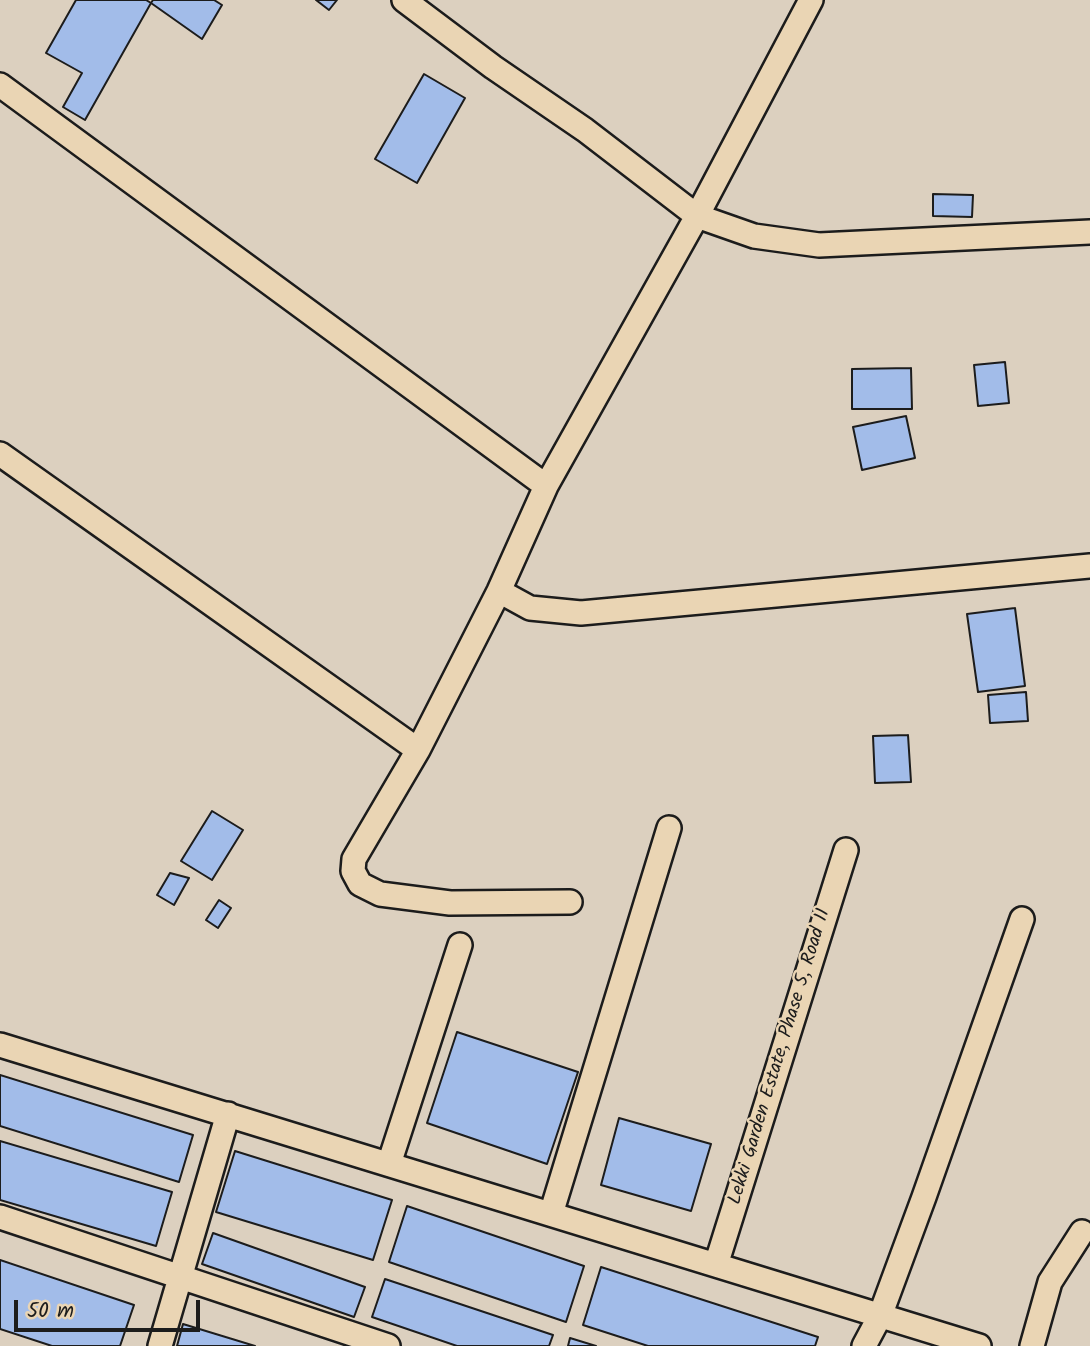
<!DOCTYPE html>
<style>
body{margin:0}
#map{position:relative;width:1090px;height:1346px;overflow:hidden;background:#dcd0bf;font-family:Kalam,sans-serif}
canvas{display:block}
.scale{position:absolute;left:14px;top:1300px;width:186px;height:32px;box-sizing:border-box;border:4px solid #1c1c1c;border-top:0;padding-left:9px;font-size:21px;line-height:24px;white-space:nowrap;color:#1c1c1c;-webkit-text-stroke:5px #ead5b4;paint-order:stroke}
</style>
<div id="map">
<canvas width="1090" height="1346"></canvas>
<div class="scale">50 m</div>
</div>
<script>
const ctx = document.querySelector('canvas').getContext('2d');
ctx.lineJoin = 'round';
function fillPath(path, color) {
  ctx.fillStyle = color;
  ctx.fill(path, 'evenodd');
}
function shape(rows) {
  const path = new Path2D();
  for (const r of rows) {
    path.moveTo(r[0], r[1]);
    for (let i = 2; i < r.length; i += 2) path.lineTo(r[i], r[i + 1]);
  }
  return path;
}
function strokePath(path, color, width, dash) {
  ctx.strokeStyle = color;
  ctx.lineWidth = width;
  ctx.lineCap = dash ? 'butt' : 'round';
  ctx.setLineDash(dash || []);
  ctx.stroke(path);
}
function drawText(font, color, halo, rows, align = 'center') {
  ctx.font = font + ' Kalam,sans-serif';
  ctx.lineWidth = 5;
  ctx.setLineDash([]);
  ctx.textBaseline = 'middle';
  ctx.strokeStyle = halo;
  ctx.fillStyle = color;
  for (const [text, x, y, turn = 0] of rows) {
    ctx.save();
    ctx.translate(x, y);
    ctx.rotate((+turn || 0) * Math.PI / 180);
    ctx.textAlign = isNaN(turn) ? turn : align;
    if (halo) ctx.strokeText(text, 0, 0);
    ctx.fillText(text, 0, 0);
    ctx.restore();
  }
}
const building = shape([
 [76,0,146,0,151,3,85,120,63,107,82,73,46,53,76,0],
 [153,0,214,0,222,5,202,39,151,3,153,0],
 [316,0,337,0,329,10,316,0],
 [424,74,465,98,417,183,375,159,424,74],
 [933,194,973,195,972,217,933,216,933,194],
 [1005,362,1009,403,978,406,974,365,1005,362],
 [911,368,912,409,852,409,852,369,911,368],
 [906,416,915,458,862,470,853,427,906,416],
 [1015,608,1025,686,978,692,967,614,1015,608],
 [1026,692,1028,721,990,723,988,695,1026,692],
 [908,735,911,782,875,783,873,736,908,735],
 [212,811,243,830,212,880,181,861,212,811],
 [170,873,189,878,174,905,157,895,170,873],
 [219,900,231,908,218,928,206,920,219,900],
 [457,1032,578,1072,547,1164,427,1123,457,1032],
 [0,1075,193,1135,179,1182,0,1126,0,1075],
 [619,1118,711,1144,691,1211,601,1185,619,1118],
 [0,1141,172,1192,156,1246,0,1200,0,1141],
 [235,1151,392,1200,373,1260,216,1212,235,1151],
 [407,1206,584,1266,566,1322,389,1262,407,1206],
 [213,1233,365,1287,354,1317,202,1264,213,1233],
 [0,1260,134,1305,120,1346,52,1346,0,1329,0,1260],
 [601,1267,818,1337,815,1346,648,1346,583,1325,601,1267],
 [385,1279,553,1335,549,1346,457,1346,372,1317,385,1279],
 [183,1324,255,1346,177,1346,183,1324],
 [570,1338,596,1346,568,1346,570,1338]
]);
const minor = shape([
 [404,0,493,67,585,130,697,216,754,236,819,245,1090,232],
 [0,85,546,486],
 [0,454,418,750],
 [499,591,530,608,581,613,1090,566],
 [570,902,450,903,380,894,360,884,353,871,354,859,418,750,499,591,546,486,697,216,811,0],
 [0,1045,979,1346],
 [389,1164,460,945],
 [551,1214,669,828],
 [0,1217,388,1346],
 [716,1265,846,850],
 [160,1346,228,1114],
 [864,1346,880,1316,924,1197,1022,919],
 [1032,1346,1050,1282,1082,1232]
]);
const streetNames = [
 ["Lekki Garden Estate, Phase 5, Road 11",781,1057,-73]
];
fillPath(building, '#a2bce9');
strokePath(building, '#1c1c1c', 2);
strokePath(minor, '#1c1c1c', 28);
strokePath(minor, '#ead5b4', 23);
drawText('19px', '#1c1c1c', '#ead5b4', streetNames);
</script>
